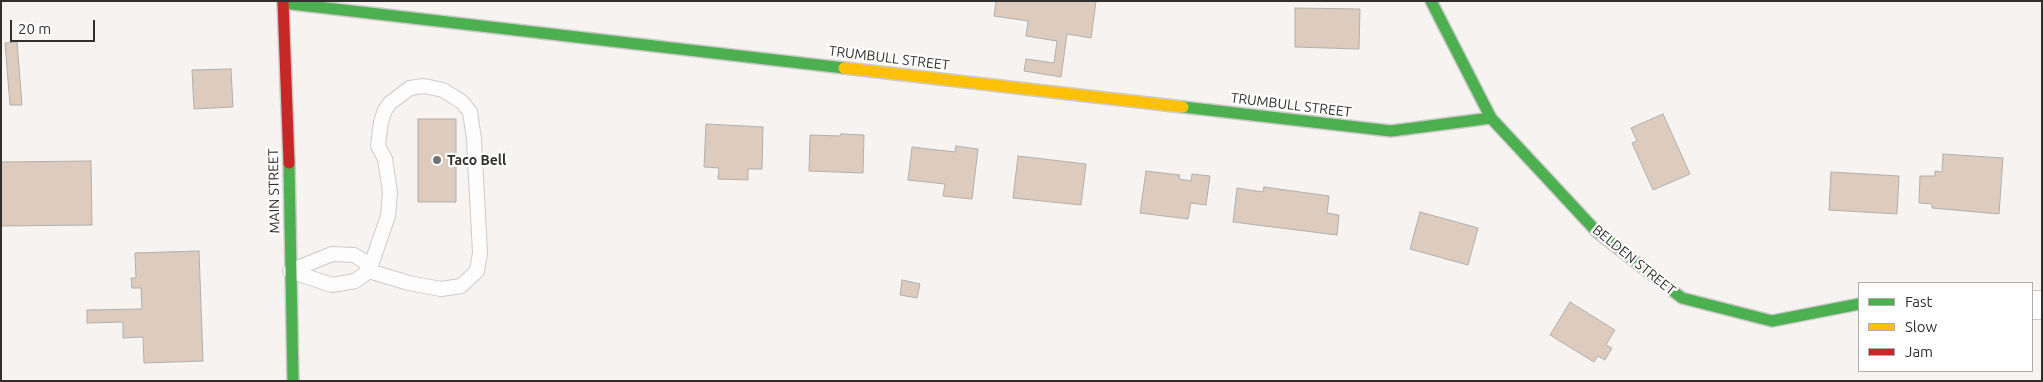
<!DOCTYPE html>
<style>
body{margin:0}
#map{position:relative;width:2043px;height:382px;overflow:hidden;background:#f6f3f1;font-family:Ubuntu,sans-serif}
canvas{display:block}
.frame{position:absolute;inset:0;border:2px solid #312f2d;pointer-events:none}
.legend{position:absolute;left:1858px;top:282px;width:175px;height:90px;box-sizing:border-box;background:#fff;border:1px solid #adacab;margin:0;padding:6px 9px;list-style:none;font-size:15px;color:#312f2d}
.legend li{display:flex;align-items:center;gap:10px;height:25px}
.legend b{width:25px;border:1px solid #adacab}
.scale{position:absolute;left:10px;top:20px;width:85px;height:22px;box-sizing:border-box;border:2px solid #312f2d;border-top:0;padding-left:6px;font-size:15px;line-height:18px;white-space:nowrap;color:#312f2d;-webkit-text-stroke:4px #fff;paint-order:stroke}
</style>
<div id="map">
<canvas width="2043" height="382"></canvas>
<div class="frame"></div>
<ul class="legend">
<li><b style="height:6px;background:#4caf50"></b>Fast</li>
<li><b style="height:6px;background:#ffc107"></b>Slow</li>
<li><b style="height:6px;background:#c62828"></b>Jam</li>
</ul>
<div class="scale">20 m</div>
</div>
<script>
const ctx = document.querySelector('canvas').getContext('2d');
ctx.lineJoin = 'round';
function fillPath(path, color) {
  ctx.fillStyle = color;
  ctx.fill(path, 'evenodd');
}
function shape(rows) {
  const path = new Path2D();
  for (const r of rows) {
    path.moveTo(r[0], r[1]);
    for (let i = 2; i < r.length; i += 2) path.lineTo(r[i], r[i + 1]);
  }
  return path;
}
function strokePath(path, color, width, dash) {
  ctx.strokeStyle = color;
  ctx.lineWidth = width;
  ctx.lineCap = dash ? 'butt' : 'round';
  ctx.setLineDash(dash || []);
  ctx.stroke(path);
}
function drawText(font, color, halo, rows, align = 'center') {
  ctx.font = font + ' Ubuntu,sans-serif';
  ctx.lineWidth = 4.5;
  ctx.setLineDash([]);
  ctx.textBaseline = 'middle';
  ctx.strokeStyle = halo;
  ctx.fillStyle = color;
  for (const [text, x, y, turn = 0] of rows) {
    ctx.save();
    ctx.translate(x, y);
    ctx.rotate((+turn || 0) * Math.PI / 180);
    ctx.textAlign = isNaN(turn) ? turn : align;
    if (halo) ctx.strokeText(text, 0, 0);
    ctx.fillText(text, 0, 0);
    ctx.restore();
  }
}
const building = shape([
 [996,1,1096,1,1091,38,1067,34,1061,77,1024,71,1026,59,1054,63,1057,41,1026,36,1028,21,994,16,996,1],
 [1295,8,1360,9,1359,49,1295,47,1295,8],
 [17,42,22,105,10,105,5,43,17,42],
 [231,69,233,107,194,109,192,70,231,69],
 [1663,114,1690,174,1653,190,1632,143,1637,141,1631,128,1663,114],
 [418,119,456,119,456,202,418,202,418,119],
 [706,124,763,127,762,169,748,169,748,180,718,179,719,168,704,167,706,124],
 [841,134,864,135,863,173,809,171,810,135,840,136,841,134],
 [956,146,978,149,972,199,943,196,945,184,908,180,912,147,955,152,956,146],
 [1943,154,2003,158,1999,214,1932,208,1932,204,1919,203,1920,176,1935,176,1935,171,1942,172,1943,154],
 [1018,156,1086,164,1081,205,1013,198,1018,156],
 [91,161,92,225,1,226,1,162,91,161],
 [1146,171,1180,175,1179,179,1191,181,1192,174,1210,176,1206,205,1191,203,1188,219,1140,213,1146,171],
 [1831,172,1899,176,1897,214,1829,210,1831,172],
 [1264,187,1329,196,1327,213,1339,215,1337,235,1233,222,1237,188,1263,192,1264,187],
 [1420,212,1478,228,1468,265,1410,249,1420,212],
 [199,251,203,361,144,363,143,337,123,338,123,322,87,323,87,310,142,309,141,288,132,288,131,278,136,278,135,253,199,251],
 [902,280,920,284,917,298,900,295,902,280],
 [1570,302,1615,330,1606,345,1612,348,1605,360,1598,356,1594,362,1550,335,1570,302]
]);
const lane = shape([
 [290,271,332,254,354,255,364,261,369,271,409,283,441,289,461,286,477,271,480,253,474,139,470,112,462,102,443,90,424,86,410,88,390,103,385,110,381,122,378,146,385,159,390,192,388,216,369,271,355,281,332,285,290,271]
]);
const street = shape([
 [2032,305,2042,305]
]);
const fast = shape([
 [1431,1,1491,118,1597,232,1682,298,1772,321,1859,304],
 [283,3,844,68],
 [1183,107,1391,131,1491,118],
 [289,163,293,381]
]);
const slow = shape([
 [844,68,1183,107]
]);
const jam = shape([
 [283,1,289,163]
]);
const markers = [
 [437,160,5,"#767472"]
];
const streetNames = [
 ["TRUMBULL STREET",889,58,7],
 ["TRUMBULL STREET",1291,105,7],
 ["MAIN STREET",274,191,-91],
 ["BELDEN STREET",1634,260,39]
];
const poiNames = [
 ["Taco Bell",447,160]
];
fillPath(building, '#ddcbbd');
strokePath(building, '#b1afad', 1);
strokePath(lane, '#cdcac9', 16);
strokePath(street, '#cdcac9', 30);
strokePath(fast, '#cdcac9', 14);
strokePath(slow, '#cdcac9', 14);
strokePath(jam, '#cdcac9', 14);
strokePath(lane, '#fefdfd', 14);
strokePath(street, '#fefdfd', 28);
strokePath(fast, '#4caf50', 11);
strokePath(slow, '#ffc107', 11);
strokePath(jam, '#c62828', 11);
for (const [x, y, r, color] of markers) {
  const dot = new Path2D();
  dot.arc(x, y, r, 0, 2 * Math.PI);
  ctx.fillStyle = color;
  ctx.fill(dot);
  strokePath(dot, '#fff', 2);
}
drawText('14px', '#312f2d', '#fff', streetNames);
drawText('bold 14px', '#312f2d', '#fff', poiNames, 'left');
</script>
